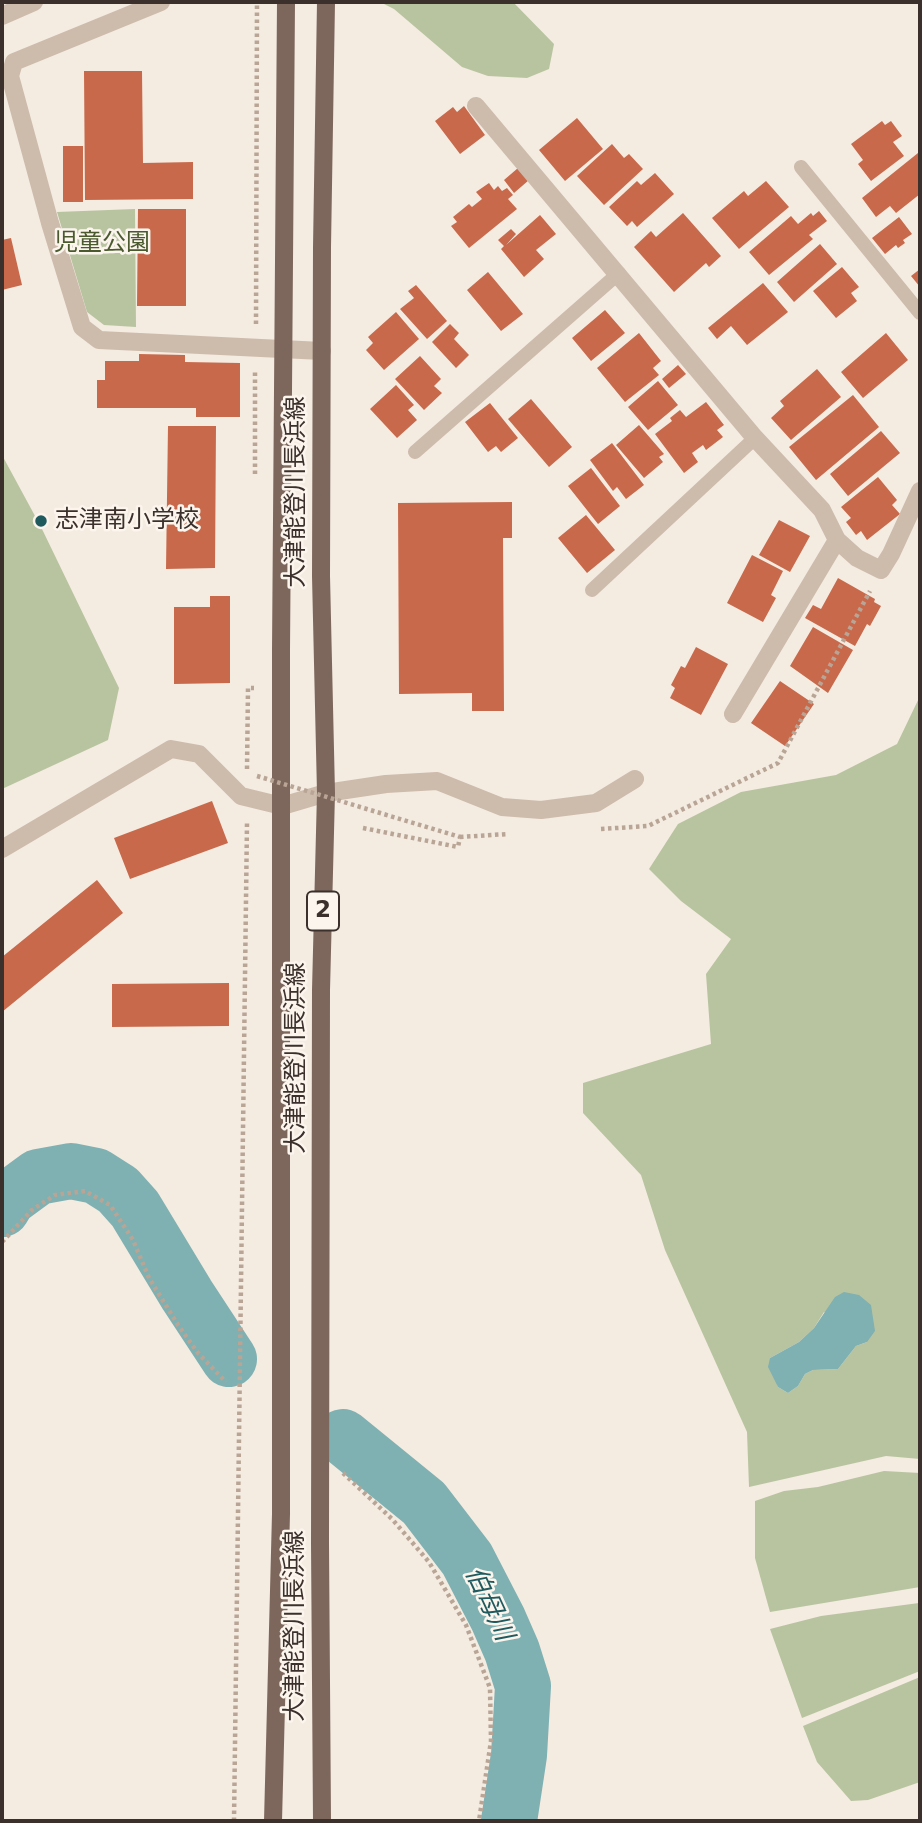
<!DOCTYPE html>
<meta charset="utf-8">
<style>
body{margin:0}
#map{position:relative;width:922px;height:1823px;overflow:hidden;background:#f4ebe1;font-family:"DejaVu Sans",sans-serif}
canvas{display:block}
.frame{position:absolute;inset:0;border:4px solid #3b302b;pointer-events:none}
</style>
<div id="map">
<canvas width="922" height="1823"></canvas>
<div class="frame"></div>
</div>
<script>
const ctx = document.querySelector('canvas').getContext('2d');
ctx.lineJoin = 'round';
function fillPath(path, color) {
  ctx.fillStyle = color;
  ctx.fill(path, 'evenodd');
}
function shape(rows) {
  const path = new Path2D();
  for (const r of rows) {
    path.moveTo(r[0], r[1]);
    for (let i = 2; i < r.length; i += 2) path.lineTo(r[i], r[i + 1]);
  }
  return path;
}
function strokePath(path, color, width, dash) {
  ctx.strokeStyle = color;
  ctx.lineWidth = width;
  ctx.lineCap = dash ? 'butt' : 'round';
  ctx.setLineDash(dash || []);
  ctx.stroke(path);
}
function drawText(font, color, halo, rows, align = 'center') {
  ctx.font = font + ' "DejaVu Sans","Noto Sans JP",sans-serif';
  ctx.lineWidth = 5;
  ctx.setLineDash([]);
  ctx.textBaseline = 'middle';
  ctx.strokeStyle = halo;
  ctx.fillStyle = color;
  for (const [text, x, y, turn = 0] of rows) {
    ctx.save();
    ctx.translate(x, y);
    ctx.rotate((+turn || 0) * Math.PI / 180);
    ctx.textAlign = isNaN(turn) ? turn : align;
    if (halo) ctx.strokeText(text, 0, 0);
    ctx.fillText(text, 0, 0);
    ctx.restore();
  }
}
const green = shape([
 [380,2,513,2,554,44,549,69,527,78,488,76,462,67,394,9],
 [135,209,136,327,104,325,87,312,57,212],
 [2,455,41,527,119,688,108,740,2,789],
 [920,696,920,1459,886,1456,749,1487,747,1432,665,1250,641,1175,583,1113,583,1083,711,1044,706,974,731,939,681,901,649,869,678,824,741,792,836,775,897,744],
 [824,1312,867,1342,856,1346,838,1369,813,1370,805,1374,798,1386,788,1393,778,1387,770,1358,799,1342,814,1328],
 [884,1471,920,1473,920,1587,770,1612,755,1558,755,1501,784,1491,818,1487],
 [919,1603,920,1671,802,1718,770,1629,821,1616],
 [920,1677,920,1782,868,1800,851,1801,817,1762,803,1726]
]);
const water = shape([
 [844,1292,859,1295,871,1305,875,1331,867,1342,856,1346,838,1369,813,1370,805,1374,798,1386,788,1393,778,1387,768,1367,770,1358,799,1342,814,1328,835,1297]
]);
const river = shape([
 [2,1209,8,1199,38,1177,71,1171,96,1176,118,1190,135,1209,187,1295,229,1359],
 [343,1437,424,1503,467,1559,498,1619,512,1651,523,1686,519,1755,509,1821]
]);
const building = shape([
 [84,71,142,71,143,163,193,162,193,199,85,200],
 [464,106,485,135,460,154,435,121,453,107,457,112],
 [577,118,603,149,565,181,539,150],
 [882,121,885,125,891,121,902,136,893,142,904,156,871,181,858,164,863,160,851,144],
 [612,144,624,158,629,154,643,169,604,205,577,176],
 [63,146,83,146,83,202,63,202],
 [918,153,920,157,920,194,896,213,890,206,876,217,862,198],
 [518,168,529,180,514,193,504,180],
 [655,173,674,194,637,227,632,221,627,226,609,207,637,181,641,185],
 [766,181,789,207,739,249,712,218,744,191,748,196],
 [489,183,494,190,498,186,502,191,507,188,513,195,508,199,517,209,469,248,451,226,457,222,453,217,469,204,472,207,482,199,476,192],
 [138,209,186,209,186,306,137,306],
 [819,211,827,221,809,235,813,239,769,275,749,252,791,216,798,224,811,213,813,216],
 [683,213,721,256,709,267,706,263,674,292,634,247,651,231,656,237],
 [540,215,556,234,536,250,544,259,524,277,501,249,504,246,498,240,511,229,516,234,506,245],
 [899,217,912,234,903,240,905,243,898,248,896,245,885,254,872,238],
 [11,238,22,285,2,290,2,240],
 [820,244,837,264,794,302,777,282],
 [842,267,859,287,851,293,857,301,836,318,813,291],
 [920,269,920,287,911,276],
 [488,272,523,314,501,331,467,290],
 [763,283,788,312,747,345,731,326,717,339,708,328],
 [416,285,447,321,427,339,400,309,414,298,408,291],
 [605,310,625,333,591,361,572,338],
 [396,312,419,339,384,370,366,350,373,343,368,337],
 [450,324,459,333,454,339,469,355,456,368,432,342],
 [639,333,661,361,653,368,659,375,625,402,597,368],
 [886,333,908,360,863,398,841,372],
 [139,354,185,355,185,362,240,363,240,417,196,417,196,408,97,408,97,380,105,380,105,361,139,361],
 [420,356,441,379,434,386,442,393,424,410,395,379],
 [678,365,686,374,669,388,662,379],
 [817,369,841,397,791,440,771,418,784,406,780,401],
 [658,381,678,405,648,430,628,407],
 [396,385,414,405,408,410,417,420,397,438,370,409],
 [853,395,879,427,816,480,789,447],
 [531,399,572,447,549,467,508,419],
 [706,402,724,425,717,430,723,437,706,450,703,445,692,453,698,462,684,473,655,434,672,421,670,418,680,410,686,417],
 [490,403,518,438,501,452,496,446,488,452,465,422],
 [639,425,664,454,659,457,663,462,644,478,616,445],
 [168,426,216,426,215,568,166,569],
 [881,431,900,453,848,496,830,474],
 [612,443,644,485,626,499,617,487,613,491,590,460],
 [591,468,620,506,598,524,568,486],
 [878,477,897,500,892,505,900,514,867,540,861,531,856,535,846,522,851,518,841,507],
 [512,502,512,538,503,538,504,711,472,711,472,693,399,694,398,503],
 [586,515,615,550,587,573,558,538],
 [779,520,810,536,790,572,759,555],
 [752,555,783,571,771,595,776,598,763,622,727,603],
 [838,578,875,599,874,602,881,606,870,626,867,624,855,646,805,618,813,605,821,609],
 [210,596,230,596,230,683,174,684,174,607,210,607],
 [813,627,853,650,828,693,790,666],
 [696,647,728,664,701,715,670,698,675,688,671,685,681,666,685,668],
 [780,681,814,704,785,746,751,723],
 [212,801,228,843,130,879,114,838],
 [97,880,123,913,2,1012,2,957],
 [229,983,229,1026,112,1027,112,984]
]);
const path = shape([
 [256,324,257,2],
 [255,474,255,371],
 [247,769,248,688,254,688],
 [363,828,458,847],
 [601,829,648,826,778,763,870,591],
 [460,837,508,834],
 [2,1242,32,1210,55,1195,85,1191,110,1205,133,1240,149,1278,178,1325,198,1353,226,1382],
 [343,1473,392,1519,429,1562,466,1625,490,1688,491,1741,479,1821],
 [234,1821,247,823]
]);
const lane = shape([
 [801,167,920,313],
 [415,452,619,273],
 [592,590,755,438]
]);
const street = shape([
 [161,2,14,62,10,76,50,223,82,327,99,340,322,351],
 [2,16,34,2],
 [476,106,755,438,822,510,837,540,857,558,881,570,891,554,920,491],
 [733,714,837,540],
 [2,849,171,749,199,754,241,796,282,806,326,793,386,784,437,781,502,807,541,810,596,803,635,779]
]);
const primary = shape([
 [273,1821,281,1514,281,649,286,2],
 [322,1821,320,1543,321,990,326,793,321,576,322,247,326,2]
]);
const pathBridge = shape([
 [257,776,460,837,458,847]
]);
const markers = [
 [41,521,7,"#1f5a5e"]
];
const shields = [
 [323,911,32]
];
const shieldNames = [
 ["2",323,911]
];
const parkNames = [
 ["児童公園",102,244]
];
const streetNames = [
 ["大津能登川長浜線",297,492,-90],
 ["大津能登川長浜線",297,1058,-90],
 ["大津能登川長浜線",296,1626,-90]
];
const poiNames = [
 ["志津南小学校",55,521]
];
const waterNames = [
 ["伯母川",488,1604,65]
];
fillPath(green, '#b8c4a0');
fillPath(water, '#7fb0b2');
strokePath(river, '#7fb0b2', 56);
fillPath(building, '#c8694b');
strokePath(path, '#b9a596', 4.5, [3.5, 3.5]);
strokePath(lane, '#cdbbac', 14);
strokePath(street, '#cdbbac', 18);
strokePath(primary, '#7d675c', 18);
strokePath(pathBridge, '#b9a596', 4.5, [3.5, 3.5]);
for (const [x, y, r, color] of markers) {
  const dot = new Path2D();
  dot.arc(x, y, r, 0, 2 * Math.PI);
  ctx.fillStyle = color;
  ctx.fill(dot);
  strokePath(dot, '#fbf5ee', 2.5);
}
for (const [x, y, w] of shields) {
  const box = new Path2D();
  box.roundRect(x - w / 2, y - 19.5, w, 39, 5);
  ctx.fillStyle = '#fbf5ee';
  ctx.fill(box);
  strokePath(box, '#3b302b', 2);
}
drawText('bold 23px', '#3b302b', null, shieldNames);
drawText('24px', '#4a5a2e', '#fbf5ee', parkNames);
drawText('24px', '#3b302b', '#fbf5ee', streetNames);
drawText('24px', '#3b302b', '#fbf5ee', poiNames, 'left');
drawText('italic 26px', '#1f5a5e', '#fbf5ee', waterNames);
</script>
